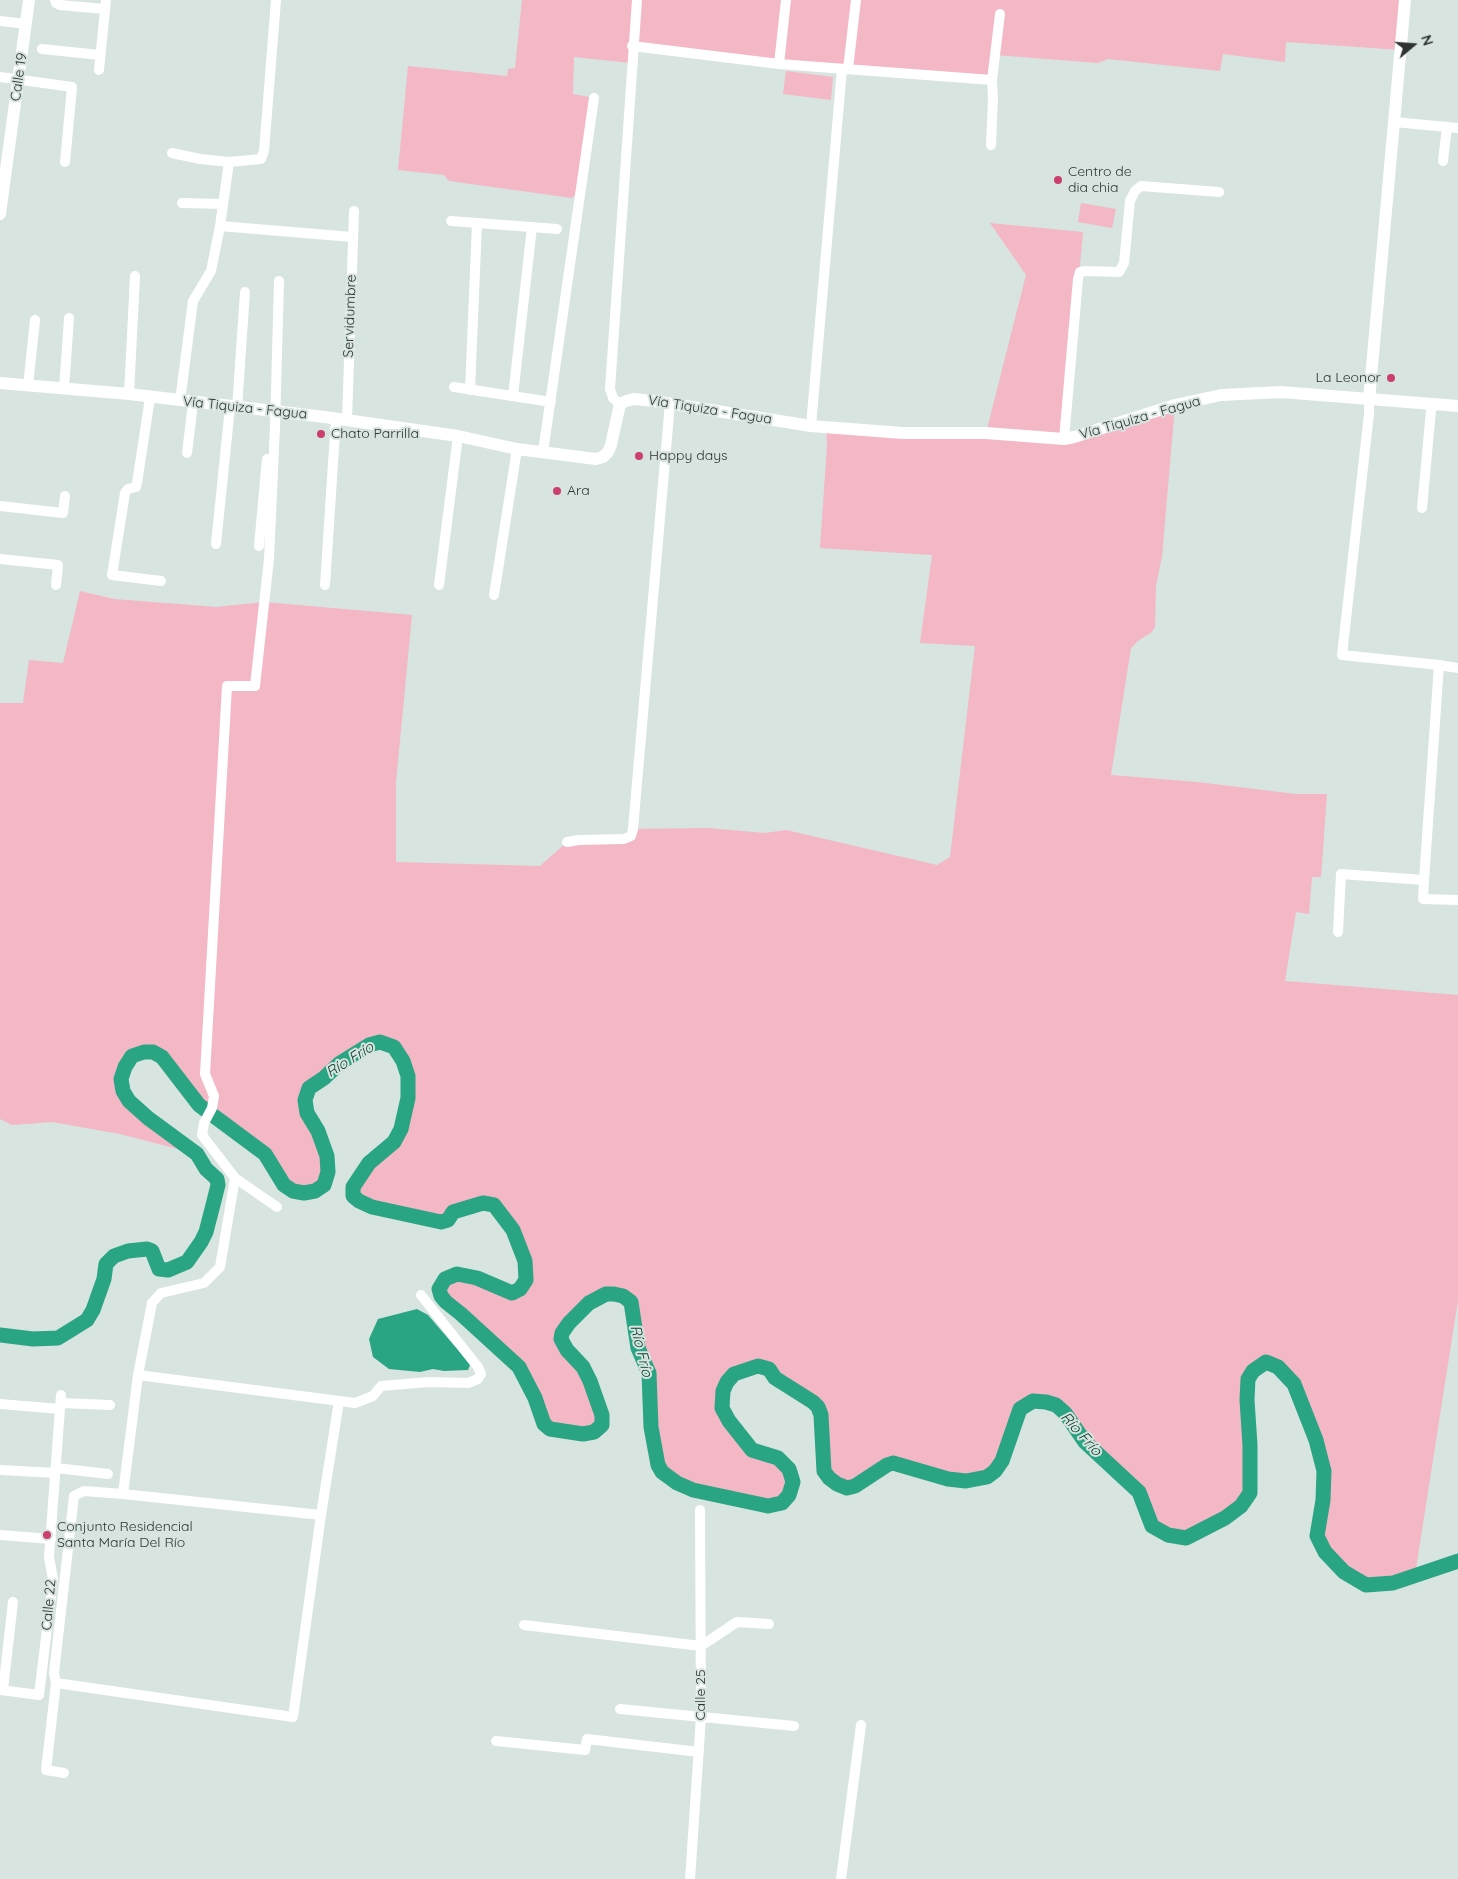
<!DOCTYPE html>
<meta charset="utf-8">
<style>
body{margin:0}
#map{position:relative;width:1458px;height:1879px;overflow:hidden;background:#d7e4df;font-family:Quicksand,sans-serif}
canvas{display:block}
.north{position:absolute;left:1388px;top:20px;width:50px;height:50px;-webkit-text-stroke:4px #d7e4df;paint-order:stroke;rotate:72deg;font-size:14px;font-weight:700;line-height:20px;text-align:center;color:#2f3432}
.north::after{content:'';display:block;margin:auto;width:18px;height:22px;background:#2f3432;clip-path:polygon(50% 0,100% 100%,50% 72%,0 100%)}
</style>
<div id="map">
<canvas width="1458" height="1879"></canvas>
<div class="north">N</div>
</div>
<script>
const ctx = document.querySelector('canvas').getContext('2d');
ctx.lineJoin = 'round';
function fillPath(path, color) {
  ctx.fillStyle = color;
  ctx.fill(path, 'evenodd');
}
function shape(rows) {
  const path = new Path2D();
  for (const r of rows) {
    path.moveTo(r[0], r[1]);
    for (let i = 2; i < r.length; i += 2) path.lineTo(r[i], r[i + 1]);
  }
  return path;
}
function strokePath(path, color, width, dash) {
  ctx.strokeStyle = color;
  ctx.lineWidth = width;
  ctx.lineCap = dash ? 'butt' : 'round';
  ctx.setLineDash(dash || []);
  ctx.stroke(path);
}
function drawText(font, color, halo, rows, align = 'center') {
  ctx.font = font + ' Quicksand,sans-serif';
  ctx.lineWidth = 4;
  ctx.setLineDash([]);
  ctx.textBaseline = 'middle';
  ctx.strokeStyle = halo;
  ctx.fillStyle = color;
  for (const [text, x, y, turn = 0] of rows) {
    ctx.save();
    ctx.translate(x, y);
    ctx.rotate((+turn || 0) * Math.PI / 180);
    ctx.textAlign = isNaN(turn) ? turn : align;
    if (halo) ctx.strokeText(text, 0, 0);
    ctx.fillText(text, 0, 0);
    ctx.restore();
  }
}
const green = shape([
 [522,0,1405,0,1400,50,1286,42,1285,62,1223,54,1220,71,1108,59,1098,63,995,55,992,80,633,46,631,63,574,57,573,94,594,98,581,189,572,198,449,181,444,175,398,170,408,66,507,76,508,69,515,68],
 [786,71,833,77,831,100,783,94],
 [1081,203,1116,209,1112,228,1078,222],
 [990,223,1083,232,1064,438,1175,405,1162,557,1156,586,1155,627,1152,632,1138,641,1131,648,1111,775,1197,782,1296,794,1327,794,1321,877,1312,877,1309,914,1296,912,1285,981,1458,995,1458,1300,1415,1575,1393,1583,1366,1585,1344,1572,1325,1552,1317,1536,1323,1500,1324,1471,1316,1440,1294,1384,1278,1367,1267,1362,1253,1371,1248,1379,1247,1400,1250,1445,1250,1493,1241,1506,1225,1518,1186,1538,1168,1535,1152,1526,1139,1492,1085,1442,1065,1413,1056,1405,1046,1402,1033,1401,1020,1409,1002,1461,995,1471,987,1477,966,1481,948,1479,893,1463,887,1465,855,1486,847,1488,837,1484,829,1478,824,1471,821,1415,818,1407,813,1402,775,1378,769,1370,758,1366,734,1374,727,1382,723,1391,722,1408,729,1421,752,1449,778,1458,789,1469,793,1482,789,1495,782,1503,768,1506,693,1490,677,1483,662,1472,658,1465,651,1427,649,1373,638,1348,631,1303,623,1296,614,1294,606,1294,589,1303,569,1323,562,1332,561,1339,567,1350,583,1367,590,1381,602,1415,602,1425,594,1432,583,1434,550,1429,544,1424,535,1398,519,1367,461,1314,446,1302,441,1296,439,1289,445,1279,457,1274,477,1278,512,1293,520,1289,526,1280,525,1261,513,1230,494,1205,483,1203,453,1212,448,1220,441,1222,372,1207,359,1201,353,1196,353,1187,369,1163,394,1142,401,1129,408,1098,408,1076,403,1061,394,1048,381,1042,369,1045,340,1063,324,1078,309,1088,305,1100,307,1113,318,1131,327,1156,328,1172,324,1185,315,1191,304,1193,293,1191,284,1185,265,1154,199,1105,162,1057,153,1052,144,1052,132,1056,125,1067,121,1079,123,1091,129,1101,148,1118,197,1154,120,1134,52,1122,12,1125,0,1119,0,703,23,703,29,660,63,663,80,591,114,599,216,607,264,602,412,615,396,782,396,862,540,866,567,842,624,839,633,829,707,828,765,833,786,830,937,865,950,857,975,646,920,643,932,555,820,548,827,446,826,427,986,433,1026,275]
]);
const water = shape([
 [417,1309,428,1315,458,1350,470,1365,468,1370,444,1371,433,1369,420,1372,389,1369,373,1357,369,1339,378,1319]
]);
const river = shape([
 [0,1335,33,1339,58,1338,87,1320,93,1310,104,1279,106,1264,114,1256,128,1251,147,1249,152,1251,159,1269,168,1270,187,1262,201,1242,206,1232,214,1201,218,1185,217,1179,206,1169,197,1154,148,1118,129,1101,123,1091,121,1079,125,1067,132,1056,144,1052,153,1052,162,1057,199,1105,265,1154,284,1185,293,1191,304,1193,315,1191,324,1185,328,1172,327,1156,318,1131,307,1113,305,1100,309,1088,324,1078,340,1063,369,1045,380,1042,394,1047,403,1061,408,1076,408,1098,401,1129,394,1142,369,1163,353,1187,353,1196,359,1201,372,1207,441,1222,448,1220,453,1212,483,1203,494,1205,513,1230,525,1261,526,1280,520,1289,512,1293,477,1278,457,1274,445,1279,439,1289,441,1296,446,1302,461,1314,519,1367,535,1398,544,1424,550,1429,583,1434,594,1432,602,1425,602,1415,590,1381,583,1367,567,1350,561,1339,562,1333,569,1323,589,1303,606,1294,614,1294,623,1296,631,1302,638,1348,649,1373,651,1427,658,1465,662,1472,677,1483,693,1490,768,1506,782,1503,789,1495,793,1482,789,1469,778,1458,752,1450,729,1421,722,1408,723,1391,727,1382,734,1374,758,1366,769,1369,775,1378,813,1402,818,1407,821,1415,824,1471,829,1478,837,1484,847,1488,855,1486,887,1465,893,1463,948,1479,966,1481,987,1477,995,1471,1002,1461,1020,1409,1033,1401,1046,1402,1056,1405,1065,1413,1085,1442,1139,1492,1152,1526,1168,1535,1186,1538,1225,1518,1241,1506,1250,1493,1250,1445,1247,1400,1248,1379,1253,1371,1266,1362,1278,1367,1294,1384,1316,1440,1324,1471,1323,1500,1317,1536,1325,1552,1344,1572,1366,1585,1393,1583,1458,1561]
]);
const minor = shape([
 [55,0,56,3,60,5,104,9],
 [0,21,26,24],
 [632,46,779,64,992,80],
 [42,49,100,55],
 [779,64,786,0],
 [848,69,856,0],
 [99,70,106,0],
 [0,77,72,87,65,162],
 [1394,122,1458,128],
 [991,145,993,98,992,80,1000,14],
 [172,153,200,159,229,162,261,159,264,151,276,0],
 [1443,161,1447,127],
 [182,203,223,204],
 [451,221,557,229],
 [220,226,352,237],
 [28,386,35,320],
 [454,387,551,402],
 [64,389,69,318],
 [470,390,477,223],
 [129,394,135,276],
 [513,396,532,227],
 [150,398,137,483,136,487,128,489,125,493,112,575,161,581],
 [180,401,193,301,211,271,220,226,229,162],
 [620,404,613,398,610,389,637,0],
 [237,408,245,292],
 [347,420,354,211],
 [811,426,842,69],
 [1064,439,1078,279,1080,272,1085,271,1119,272,1124,263,1130,201,1135,191,1141,186,1219,192],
 [543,452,594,98],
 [187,453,193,403],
 [0,506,63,513,65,496],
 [1422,508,1431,410,1433,403],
 [216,544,230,407],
 [259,546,267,459],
 [0,559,58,565,56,585],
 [325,585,336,418],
 [439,585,458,436],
 [494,595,517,449],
 [1439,665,1458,668],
 [567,842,578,840,624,839,631,836,633,829,670,403],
 [1424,880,1423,899,1458,900],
 [1338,932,1341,874,1424,880,1439,665,1342,655,1369,414,1369,400],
 [235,1178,277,1207],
 [138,1375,355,1403,373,1396,381,1386,429,1382,468,1383,478,1379,481,1374,478,1367,421,1295],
 [61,1403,110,1405],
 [0,1404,60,1409],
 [56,1468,108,1474],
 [0,1470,55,1473],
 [123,1494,321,1515],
 [0,1535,51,1539],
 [524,1625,701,1646,737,1622,769,1624],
 [56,1683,293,1717,321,1515,339,1401],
 [0,1690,39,1695,53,1579,49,1557,61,1395],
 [3,1690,13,1602],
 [620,1709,794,1726],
 [496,1741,585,1750,587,1739,699,1752],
 [64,1773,46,1770,56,1683,54,1673,74,1496,84,1491,123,1494,138,1375,152,1303,161,1293,204,1283,220,1267,235,1178,202,1135,204,1123,212,1108,214,1096,205,1074,227,686,255,686,269,559,275,427,279,281],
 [690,1879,701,1717,700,1510],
 [841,1879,861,1725]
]);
const tertiary = shape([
 [0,214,29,0],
 [0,383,129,394,325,417,458,436,517,449,596,459,603,457,608,452,611,445,620,404,626,401,634,399,654,401,811,426,903,433,986,433,1064,439,1074,437,1175,405,1221,395,1281,392,1458,406],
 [1369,400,1405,0]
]);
const markers = [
 [1058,180,5,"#ca3e70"],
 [1391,378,5,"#ca3e70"],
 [321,434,5,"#ca3e70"],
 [639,456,5,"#ca3e70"],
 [557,491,5,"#ca3e70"],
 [47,1535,5,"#ca3e70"]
];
const streetNames = [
 ["Calle 19",19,77,-82],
 ["Servidumbre",350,316,-88],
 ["Vía Tiquiza - Fagua",245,408,6],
 ["Vía Tiquiza - Fagua",710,410,9],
 ["Vía Tiquiza - Fagua",1140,418,-16],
 ["Calle 22",49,1605,-85],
 ["Calle 25",701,1695,-90]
];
const poiNames = [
 ["Centro de",1068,172],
 ["dia chia",1068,188],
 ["La Leonor",1381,378,"right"],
 ["Chato Parrilla",331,434],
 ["Happy days",649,456],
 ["Ara",567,491],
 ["Conjunto Residencial",57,1527],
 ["Santa María Del Río",57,1543]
];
const waterNames = [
 ["Río Frío",350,1060,-32],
 ["Río Frío",641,1351,76],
 ["Río Frío",1081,1434,48]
];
fillPath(green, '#f3b7c5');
fillPath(water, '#2aa583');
strokePath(river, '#2aa583', 15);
strokePath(minor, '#fff', 10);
strokePath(tertiary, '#fff', 12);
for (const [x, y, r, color] of markers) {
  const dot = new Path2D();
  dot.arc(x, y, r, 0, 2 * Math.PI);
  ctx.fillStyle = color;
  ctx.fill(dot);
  strokePath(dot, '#d7e4df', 2);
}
drawText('14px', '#2f3432', '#d7e4df', streetNames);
drawText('14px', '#2f3432', '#d7e4df', poiNames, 'left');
drawText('italic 15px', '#0d4032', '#d7e4df', waterNames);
</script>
